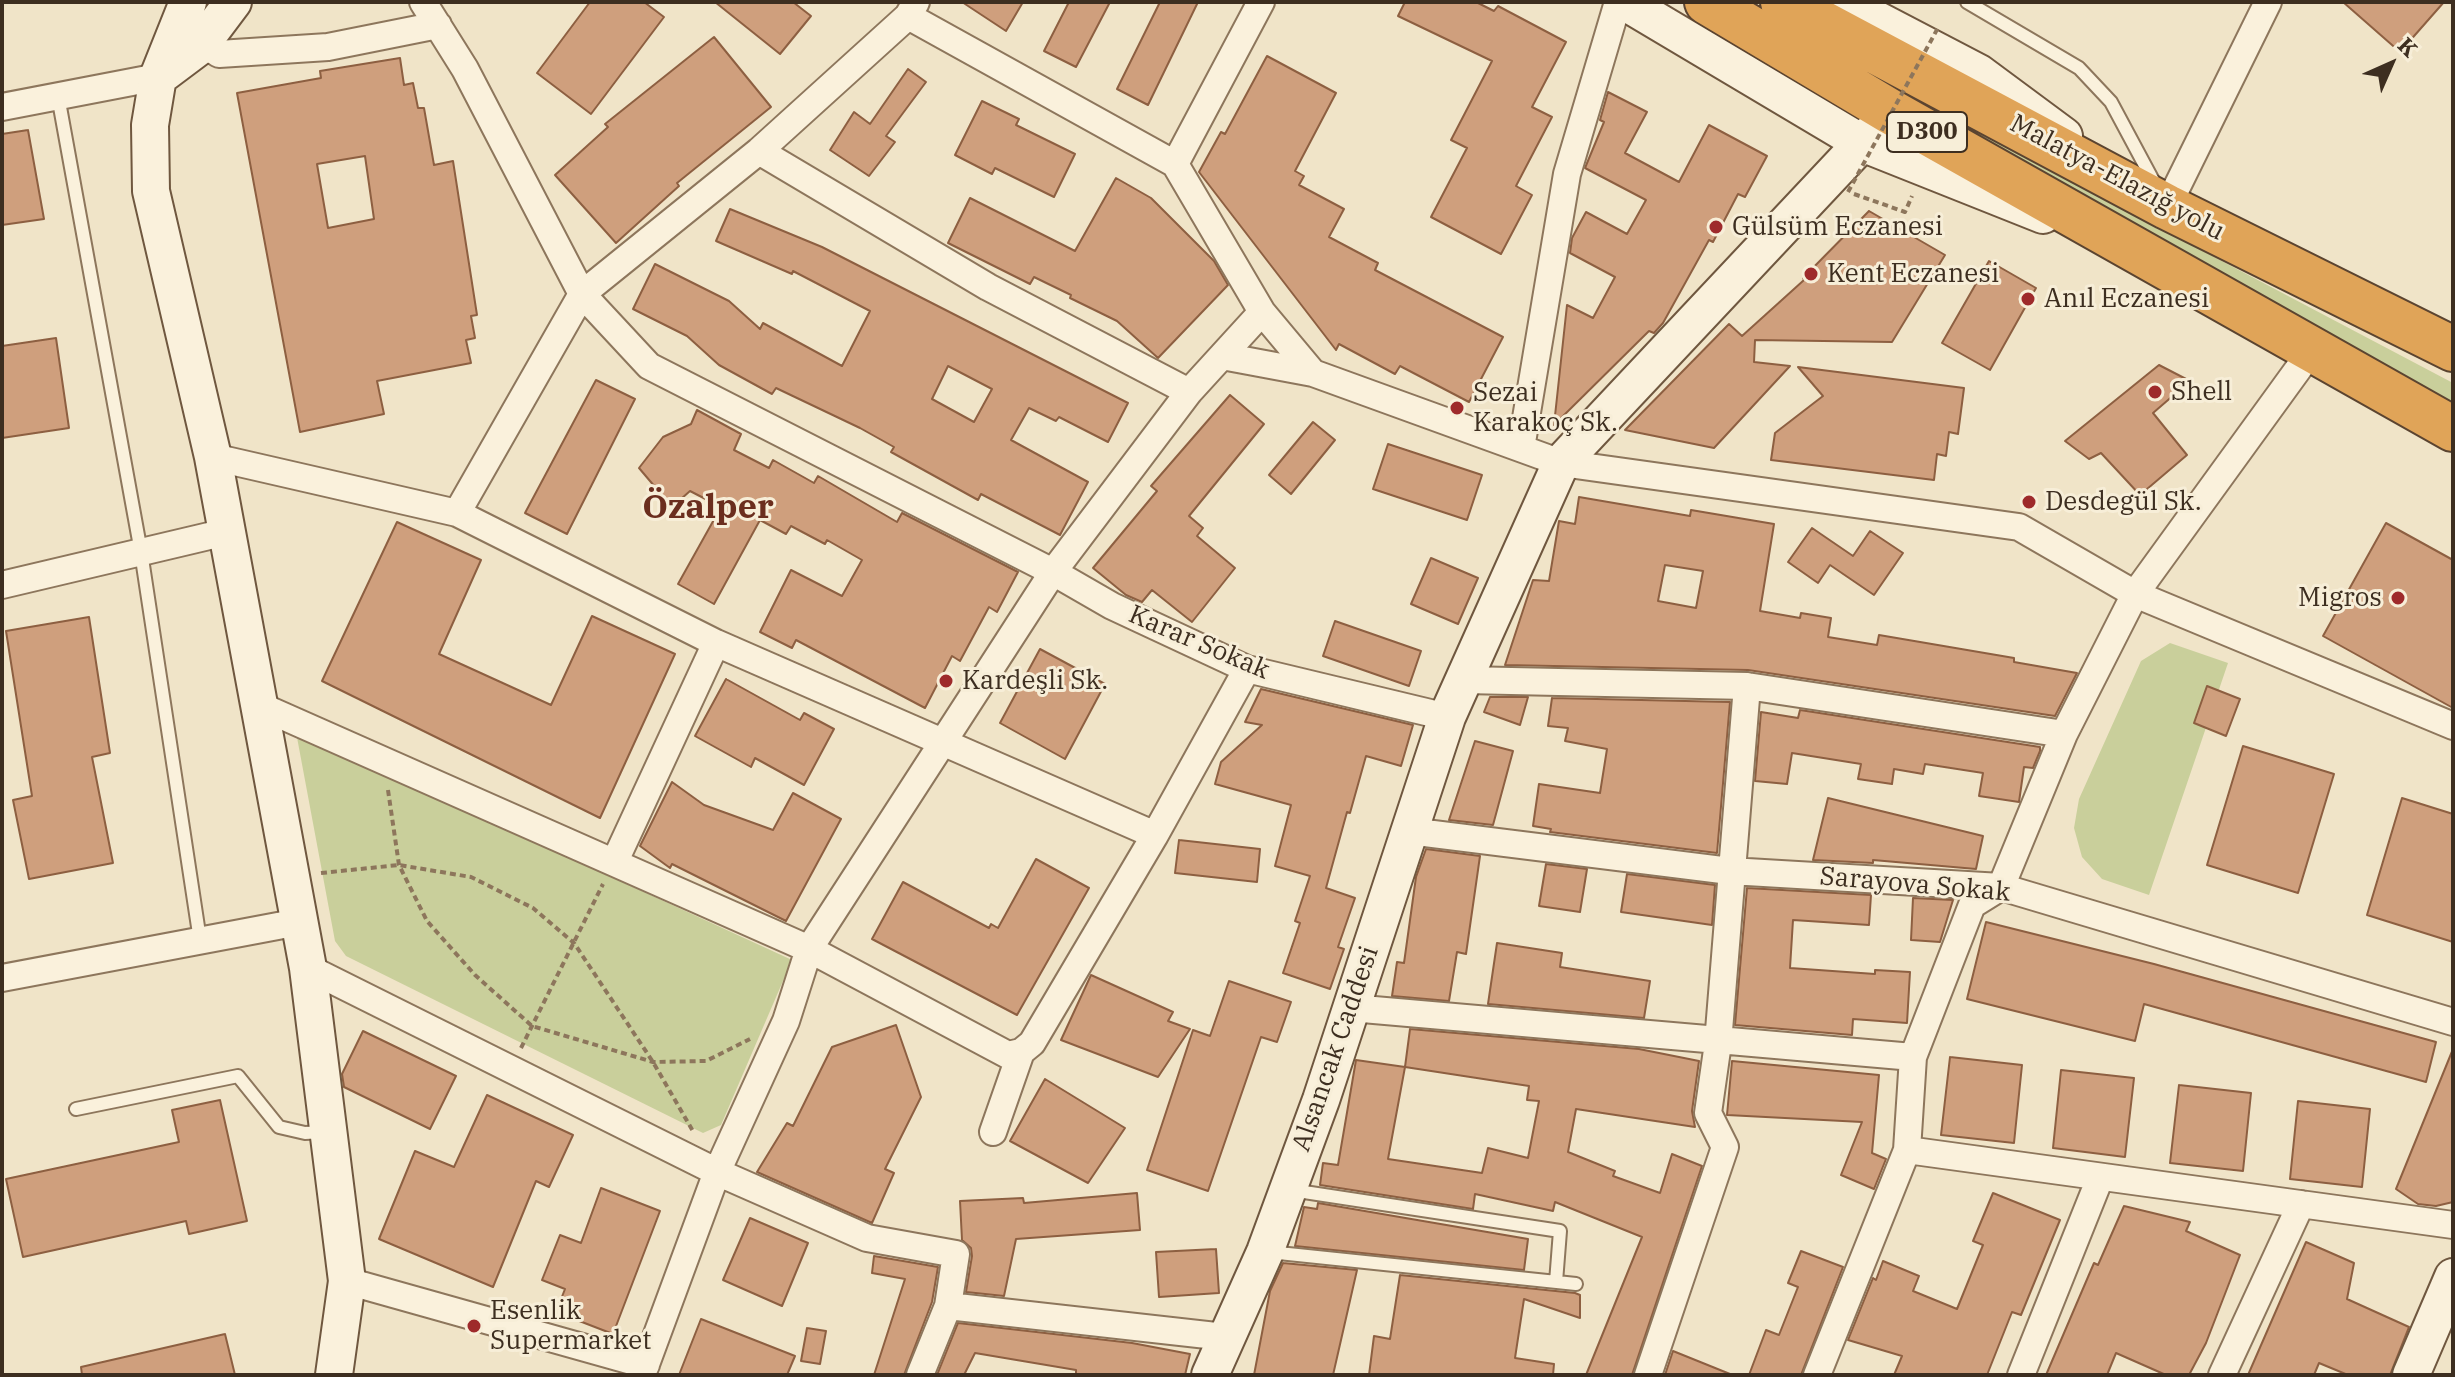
<!DOCTYPE html>
<meta charset="utf-8">
<style>
body{margin:0}
#map{position:relative;width:2455px;height:1377px;overflow:hidden;background:#f0e4c8;font-family:"IBM Plex Serif",serif}
canvas{display:block}
.frame{position:absolute;inset:0;border:4px solid #3d2e20;pointer-events:none}
.north{position:absolute;left:2351px;top:24px;width:80px;height:80px;-webkit-text-stroke:6px #f7eed8;paint-order:stroke;rotate:45deg;font-size:22px;font-weight:700;line-height:32px;text-align:center;color:#3d2e20}
.north::after{content:'';display:block;margin:auto;width:28px;height:36px;background:#3d2e20;clip-path:polygon(50% 0,100% 100%,50% 72%,0 100%)}
</style>
<div id="map">
<canvas width="2455" height="1377"></canvas>
<div class="frame"></div>
<div class="north">K</div>
</div>
<script>
const ctx = document.querySelector('canvas').getContext('2d');
ctx.lineJoin = 'round';
function fillPath(path, color) {
  ctx.fillStyle = color;
  ctx.fill(path, 'evenodd');
}
function shape(rows) {
  const path = new Path2D();
  for (const r of rows) {
    path.moveTo(r[0], r[1]);
    for (let i = 2; i < r.length; i += 2) path.lineTo(r[i], r[i + 1]);
  }
  return path;
}
function strokePath(path, color, width, dash) {
  ctx.strokeStyle = color;
  ctx.lineWidth = width;
  ctx.lineCap = dash ? 'butt' : 'round';
  ctx.setLineDash(dash || []);
  ctx.stroke(path);
}
function drawText(font, color, halo, rows, align = 'center') {
  ctx.font = font + ' "IBM Plex Serif",serif';
  ctx.lineWidth = 6;
  ctx.setLineDash([]);
  ctx.textBaseline = 'middle';
  ctx.strokeStyle = halo;
  ctx.fillStyle = color;
  for (const [text, x, y, turn = 0] of rows) {
    ctx.save();
    ctx.translate(x, y);
    ctx.rotate((+turn || 0) * Math.PI / 180);
    ctx.textAlign = isNaN(turn) ? turn : align;
    if (halo) ctx.strokeText(text, 0, 0);
    ctx.fillText(text, 0, 0);
    ctx.restore();
  }
}
const green = shape([
 [1945,115,2453,383,2453,407,1938,131],
 [2170,643,2228,663,2149,895,2102,879,2082,857,2074,828,2079,799,2141,661],
 [296,732,792,960,721,1125,703,1133,346,956,335,941]
]);
const building = shape([
 [590,2,644,2,664,17,591,114,537,73,590,2],
 [715,2,793,2,811,16,780,54,715,2],
 [962,2,1023,2,1006,31,962,2],
 [1069,2,1110,2,1076,67,1044,51,1069,2],
 [1160,2,1198,2,1148,105,1117,89,1160,2],
 [1405,2,1476,2,1494,11,1498,6,1566,42,1532,107,1552,117,1516,186,1532,195,1501,254,1431,217,1467,148,1451,140,1492,61,1398,16,1405,2],
 [2343,2,2444,2,2400,52,2343,2],
 [714,37,771,107,677,183,679,186,616,243,555,175,608,127,605,124,714,37],
 [1267,56,1336,93,1295,171,1304,176,1299,185,1344,209,1329,237,1378,263,1375,270,1503,337,1469,402,1400,366,1395,374,1339,344,1336,350,1199,172,1221,132,1225,134,1267,56],
 [400,58,404,85,413,83,418,108,424,108,434,165,453,161,477,315,471,316,475,338,466,340,471,363,377,381,384,414,300,432,237,93,321,78,320,71,400,58],
 [365,156,374,219,328,228,317,164,365,156],
 [908,69,926,82,886,136,895,142,869,176,830,150,854,112,870,124,908,69],
 [1608,92,1647,112,1625,153,1679,182,1709,125,1767,156,1745,197,1738,194,1713,242,1709,240,1663,323,1654,333,1649,331,1554,425,1567,305,1593,318,1615,277,1570,253,1572,238,1586,212,1627,234,1646,200,1585,168,1604,122,1600,120,1608,92],
 [982,101,1019,119,1016,125,1075,154,1054,197,995,168,992,174,955,155,982,101],
 [28,130,44,219,2,225,2,134,28,130],
 [1116,178,1151,198,1214,261,1228,285,1158,358,1117,321,1070,298,1071,295,1034,277,1030,284,948,243,970,198,1075,251,1116,178],
 [730,209,822,247,1128,403,1108,442,1059,417,1056,421,1029,408,1011,440,1088,482,1060,535,981,494,978,500,891,452,894,447,860,428,776,388,772,394,719,365,687,336,633,309,655,264,729,301,760,329,763,323,842,366,870,311,793,271,792,274,716,241,730,209],
 [948,366,992,389,974,422,932,399,948,366],
 [1869,211,1945,255,1892,342,1755,340,1754,362,1790,366,1714,448,1625,430,1729,324,1742,336,1804,280,1803,278,1869,211],
 [1989,261,2036,288,1990,370,1942,343,1989,261],
 [56,338,69,428,2,438,2,346,56,338],
 [2159,365,2190,381,2153,413,2187,455,2140,495,2101,453,2089,459,2065,441,2159,365],
 [1798,367,1964,388,1958,434,1949,432,1946,456,1937,454,1934,480,1771,460,1775,433,1823,396,1798,367],
 [596,380,635,399,567,534,525,513,596,380],
 [1230,395,1264,424,1189,516,1203,528,1197,536,1235,568,1192,622,1152,590,1142,602,1126,595,1093,568,1157,491,1151,486,1230,395],
 [697,410,741,434,734,450,769,468,773,460,814,483,818,476,897,522,902,513,1018,572,997,612,989,607,960,661,952,656,925,708,796,640,792,648,760,632,791,570,842,596,862,560,827,540,825,544,791,526,786,534,760,520,714,604,678,584,721,507,690,491,672,507,639,468,663,437,691,424,697,410],
 [1313,422,1335,440,1291,494,1269,475,1313,422],
 [1388,444,1482,475,1467,520,1373,489,1388,444],
 [1579,497,1690,516,1691,510,1774,524,1760,611,1800,618,1801,613,1831,618,1828,637,1877,645,1879,635,2014,658,2014,662,2077,673,2055,716,1748,670,1505,665,1533,580,1549,581,1559,521,1575,524,1579,497],
 [1665,565,1703,571,1696,608,1658,601,1665,565],
 [397,522,481,560,439,654,551,705,592,616,675,654,600,818,322,681,397,522],
 [2386,523,2453,560,2453,708,2323,636,2386,523],
 [1812,528,1853,556,1870,531,1903,553,1874,595,1830,565,1818,583,1788,562,1812,528],
 [1431,558,1478,578,1458,624,1411,604,1431,558],
 [89,617,110,753,92,757,113,863,29,879,13,800,32,796,6,631,89,617],
 [1335,621,1421,651,1409,686,1323,656,1335,621],
 [1040,649,1105,684,1065,759,1000,723,1040,649],
 [726,679,800,720,804,713,834,729,804,785,755,758,751,767,695,736,726,679],
 [2207,686,2240,699,2226,736,2194,723,2207,686],
 [1261,689,1413,725,1401,766,1366,756,1350,813,1347,812,1326,888,1355,898,1338,947,1344,949,1330,989,1283,973,1300,923,1295,921,1310,876,1275,866,1291,805,1215,784,1221,762,1262,725,1245,722,1261,689],
 [1490,697,1528,697,1520,725,1484,712,1490,697],
 [1552,698,1730,702,1717,853,1550,832,1551,829,1533,826,1539,784,1600,793,1607,749,1565,741,1568,728,1548,726,1552,698],
 [1800,710,2040,747,2040,751,2033,768,2024,767,2019,802,1979,796,1983,773,1925,764,1923,774,1894,769,1892,784,1858,779,1861,764,1792,753,1787,784,1755,781,1761,712,1798,718,1800,710],
 [1475,741,1513,751,1493,825,1449,820,1475,741],
 [2243,746,2334,774,2298,893,2207,865,2243,746],
 [672,782,704,805,773,830,793,793,841,819,786,921,672,864,670,868,640,846,672,782],
 [1828,798,1983,836,1976,869,1873,860,1873,863,1813,860,1828,798],
 [2402,798,2453,814,2453,942,2367,915,2402,798],
 [1179,840,1260,849,1257,882,1175,873,1179,840],
 [1426,849,1480,856,1466,954,1457,952,1449,1001,1392,996,1397,962,1404,963,1416,877,1426,849],
 [1036,859,1089,888,1017,1015,872,939,903,882,989,928,991,924,998,928,1036,859],
 [1546,864,1587,869,1580,912,1539,906,1546,864],
 [1627,874,1715,885,1712,925,1621,912,1627,874],
 [1747,888,1871,895,1869,925,1793,920,1790,968,1875,974,1875,970,1910,972,1907,1023,1853,1019,1852,1035,1735,1025,1747,888],
 [1913,898,1953,900,1940,942,1911,940,1913,898],
 [1986,922,2154,964,2436,1042,2426,1082,2144,1004,2135,1041,1967,999,1986,922],
 [1497,943,1562,953,1560,967,1650,981,1644,1018,1488,1004,1497,943],
 [1091,975,1173,1012,1168,1021,1190,1029,1158,1077,1061,1040,1091,975],
 [1229,981,1291,1002,1277,1042,1261,1037,1208,1191,1147,1170,1193,1030,1210,1036,1229,981],
 [896,1025,921,1097,885,1169,894,1173,872,1223,757,1172,787,1123,793,1126,832,1047,896,1025],
 [1410,1029,1639,1049,1699,1061,1692,1111,1695,1127,1576,1109,1568,1152,1615,1171,1613,1176,1660,1193,1672,1154,1702,1166,1632,1375,1586,1375,1642,1237,1555,1202,1553,1211,1475,1194,1473,1209,1320,1185,1323,1163,1338,1165,1356,1060,1405,1067,1410,1029],
 [1405,1067,1529,1086,1527,1100,1539,1101,1528,1158,1488,1148,1482,1173,1388,1159,1405,1067],
 [363,1031,456,1076,430,1129,344,1087,342,1074,363,1031],
 [2453,1049,2453,1202,2436,1206,2418,1204,2396,1189,2453,1049],
 [1950,1057,2022,1065,2014,1143,1941,1135,1950,1057],
 [1732,1061,1879,1075,1872,1153,1886,1159,1874,1189,1841,1175,1862,1122,1727,1115,1732,1061],
 [2061,1070,2134,1078,2125,1157,2053,1148,2061,1070],
 [1045,1079,1125,1128,1088,1183,1010,1141,1045,1079],
 [2179,1085,2251,1093,2243,1171,2170,1163,2179,1085],
 [487,1095,573,1135,549,1187,536,1181,493,1287,379,1239,415,1151,454,1167,487,1095],
 [220,1100,247,1221,189,1234,186,1221,23,1257,6,1179,179,1142,172,1110,220,1100],
 [2298,1101,2370,1109,2362,1187,2290,1179,2298,1101],
 [601,1188,660,1211,613,1334,556,1312,565,1289,542,1280,560,1235,581,1243,601,1188],
 [1137,1193,1140,1230,1016,1239,1004,1296,966,1292,972,1256,971,1248,962,1240,960,1201,1023,1198,1024,1203,1137,1193],
 [1993,1193,2060,1220,2021,1315,2012,1312,1987,1375,1894,1375,1902,1356,1848,1340,1873,1278,1876,1280,1883,1261,1919,1276,1913,1291,1957,1309,1983,1245,1973,1241,1993,1193],
 [1318,1203,1528,1239,1524,1270,1295,1246,1304,1207,1317,1209,1318,1203],
 [2124,1206,2190,1222,2186,1231,2240,1255,2206,1343,2189,1375,2166,1375,2116,1353,2107,1375,2046,1375,2094,1263,2098,1265,2124,1206],
 [750,1218,808,1243,782,1306,723,1280,750,1218],
 [2306,1242,2354,1263,2347,1299,2409,1327,2390,1375,2348,1375,2319,1363,2314,1375,2248,1375,2306,1242],
 [1216,1249,1219,1293,1159,1297,1156,1252,1216,1249],
 [1801,1251,1843,1267,1801,1375,1749,1375,1766,1330,1779,1335,1798,1287,1788,1283,1801,1251],
 [874,1256,938,1267,932,1302,904,1375,874,1375,905,1279,872,1273,874,1256],
 [1283,1263,1357,1270,1333,1375,1254,1375,1270,1291,1283,1263],
 [1400,1275,1575,1293,1580,1295,1580,1318,1524,1299,1515,1358,1554,1364,1553,1375,1369,1375,1374,1336,1390,1339,1400,1275],
 [701,1319,795,1356,787,1375,679,1375,701,1319],
 [958,1323,1132,1343,1190,1354,1185,1375,1076,1375,1076,1370,975,1353,964,1375,937,1375,958,1323],
 [807,1328,826,1331,820,1364,801,1361,807,1328],
 [225,1334,235,1375,82,1375,81,1367,225,1334],
 [1673,1351,1730,1374,1730,1375,1665,1375,1673,1351]
]);
const path = shape([
 [1854,194,1905,212,1912,196],
 [388,790,399,865,427,921,475,975,532,1026,653,1062,706,1061,750,1039],
 [321,873,399,865,471,877,533,908,574,943,653,1062,694,1133],
 [521,1048,603,884]
]);
const lane = shape([
 [1967,2,2079,68,2111,102,2156,186],
 [58,96,141,552,200,940],
 [76,1109,238,1076,279,1127,305,1133,324,1132],
 [1291,1190,1560,1231,1556,1282],
 [1269,1252,1576,1284]
]);
const street = shape([
 [423,2,465,69,582,294,649,366,1053,572,1112,606,1247,669,1447,717],
 [908,16,1175,164,1261,2],
 [202,43,219,54,328,47,438,25],
 [2,107,158,77],
 [759,151,988,287,1189,392],
 [1175,164,1262,312,1313,373,1561,463,2019,527,2135,594,2453,726],
 [2167,207,2268,2],
 [1222,356,1313,373],
 [1521,448,1567,174,1618,2],
 [213,457,457,513,716,643,1155,835],
 [457,513,582,294,759,151,908,16,916,2],
 [2,585,226,532],
 [1464,680,1747,686,2064,734],
 [258,705,809,949,1053,572,1189,392,1262,312],
 [1409,831,1730,871,2001,887,2453,1022],
 [615,861,716,643],
 [308,968,717,1172,642,1375],
 [2,978,299,922],
 [1351,1008,1913,1057],
 [993,1132,1021,1052],
 [1907,1150,2453,1225],
 [347,1281,646,1365],
 [948,1306,956,1254,867,1238,717,1172,786,1021,809,949,1008,1055,1021,1052,1032,1043,1155,835,1247,669],
 [920,1375,948,1306,1225,1337],
 [1648,1375,1725,1147,1708,1113,1718,1043,1747,686],
 [1817,1375,1907,1150,1913,1057,1972,905,2001,887,2064,734,2135,594,2312,350],
 [2021,1375,2100,1178],
 [2222,1375,2301,1204]
]);
const secondary = shape([
 [188,2,158,77,150,125,151,191,213,457,308,968,347,1281,334,1375],
 [1625,2,1862,143,2043,215],
 [1843,2,1979,73,2064,136],
 [160,76,200,46,233,2],
 [1210,1375,1265,1252,1321,1100,1447,717,1561,463,1891,112],
 [2411,1375,2453,1277]
]);
const highway = shape([
 [1707,2,1891,112,2453,429],
 [1783,2,2167,207,2453,349]
]);
const pathBridge = shape([
 [1848,192,1939,26]
]);
const markers = [
 [1716,227,8,"#9e2a2b"],
 [1811,274,8,"#9e2a2b"],
 [2028,299,8,"#9e2a2b"],
 [2155,392,8,"#9e2a2b"],
 [1457,408,8,"#9e2a2b"],
 [2029,502,8,"#9e2a2b"],
 [2398,598,8,"#9e2a2b"],
 [946,681,8,"#9e2a2b"],
 [474,1326,8,"#9e2a2b"]
];
const shields = [
 [1927,132,80]
];
const shieldNames = [
 ["D300",1927,132]
];
const streetNames = [
 ["Malatya-Elazığ yolu",2117,178,28],
 ["Karar Sokak",1199,643,23],
 ["Sarayova Sokak",1915,885,5],
 ["Alsancak Caddesi",1336,1049,-71]
];
const poiNames = [
 ["Gülsüm Eczanesi",1732,227],
 ["Kent Eczanesi",1827,274],
 ["Anıl Eczanesi",2044,299],
 ["Shell",2171,392],
 ["Sezai",1473,393],
 ["Karakoç Sk.",1473,423],
 ["Desdegül Sk.",2045,502],
 ["Migros",2382,598,"right"],
 ["Kardeşli Sk.",962,681],
 ["Esenlik",490,1311],
 ["Supermarket",490,1341]
];
const districtNames = [
 ["Özalper",708,508]
];
fillPath(green, '#c9cf9b');
fillPath(building, '#cf9f7d');
strokePath(building, '#8d5f41', 2);
strokePath(lane, '#8d765c', 16);
strokePath(street, '#8d765c', 30);
strokePath(secondary, '#6f573f', 40);
strokePath(highway, '#5b4430', 48);
strokePath(path, '#8d765c', 4, [6, 4]);
strokePath(lane, '#faf1dc', 12);
strokePath(street, '#faf1dc', 26);
strokePath(secondary, '#faf1dc', 36);
strokePath(highway, '#e0a458', 44);
strokePath(pathBridge, '#8d765c', 4, [6, 4]);
for (const [x, y, r, color] of markers) {
  const dot = new Path2D();
  dot.arc(x, y, r, 0, 2 * Math.PI);
  ctx.fillStyle = color;
  ctx.fill(dot);
  strokePath(dot, '#f7eed8', 3);
}
for (const [x, y, w] of shields) {
  const box = new Path2D();
  box.roundRect(x - w / 2, y - 20, w, 40, 6);
  ctx.fillStyle = '#f7eed8';
  ctx.fill(box);
  strokePath(box, '#3d2e20', 2);
}
drawText('bold 24px', '#3d2e20', null, shieldNames);
drawText('26px', '#3d2e20', '#f7eed8', streetNames);
drawText('26px', '#3d2e20', '#f7eed8', poiNames, 'left');
drawText('bold 34px', '#6b2e1e', '#f7eed8', districtNames);
</script>
